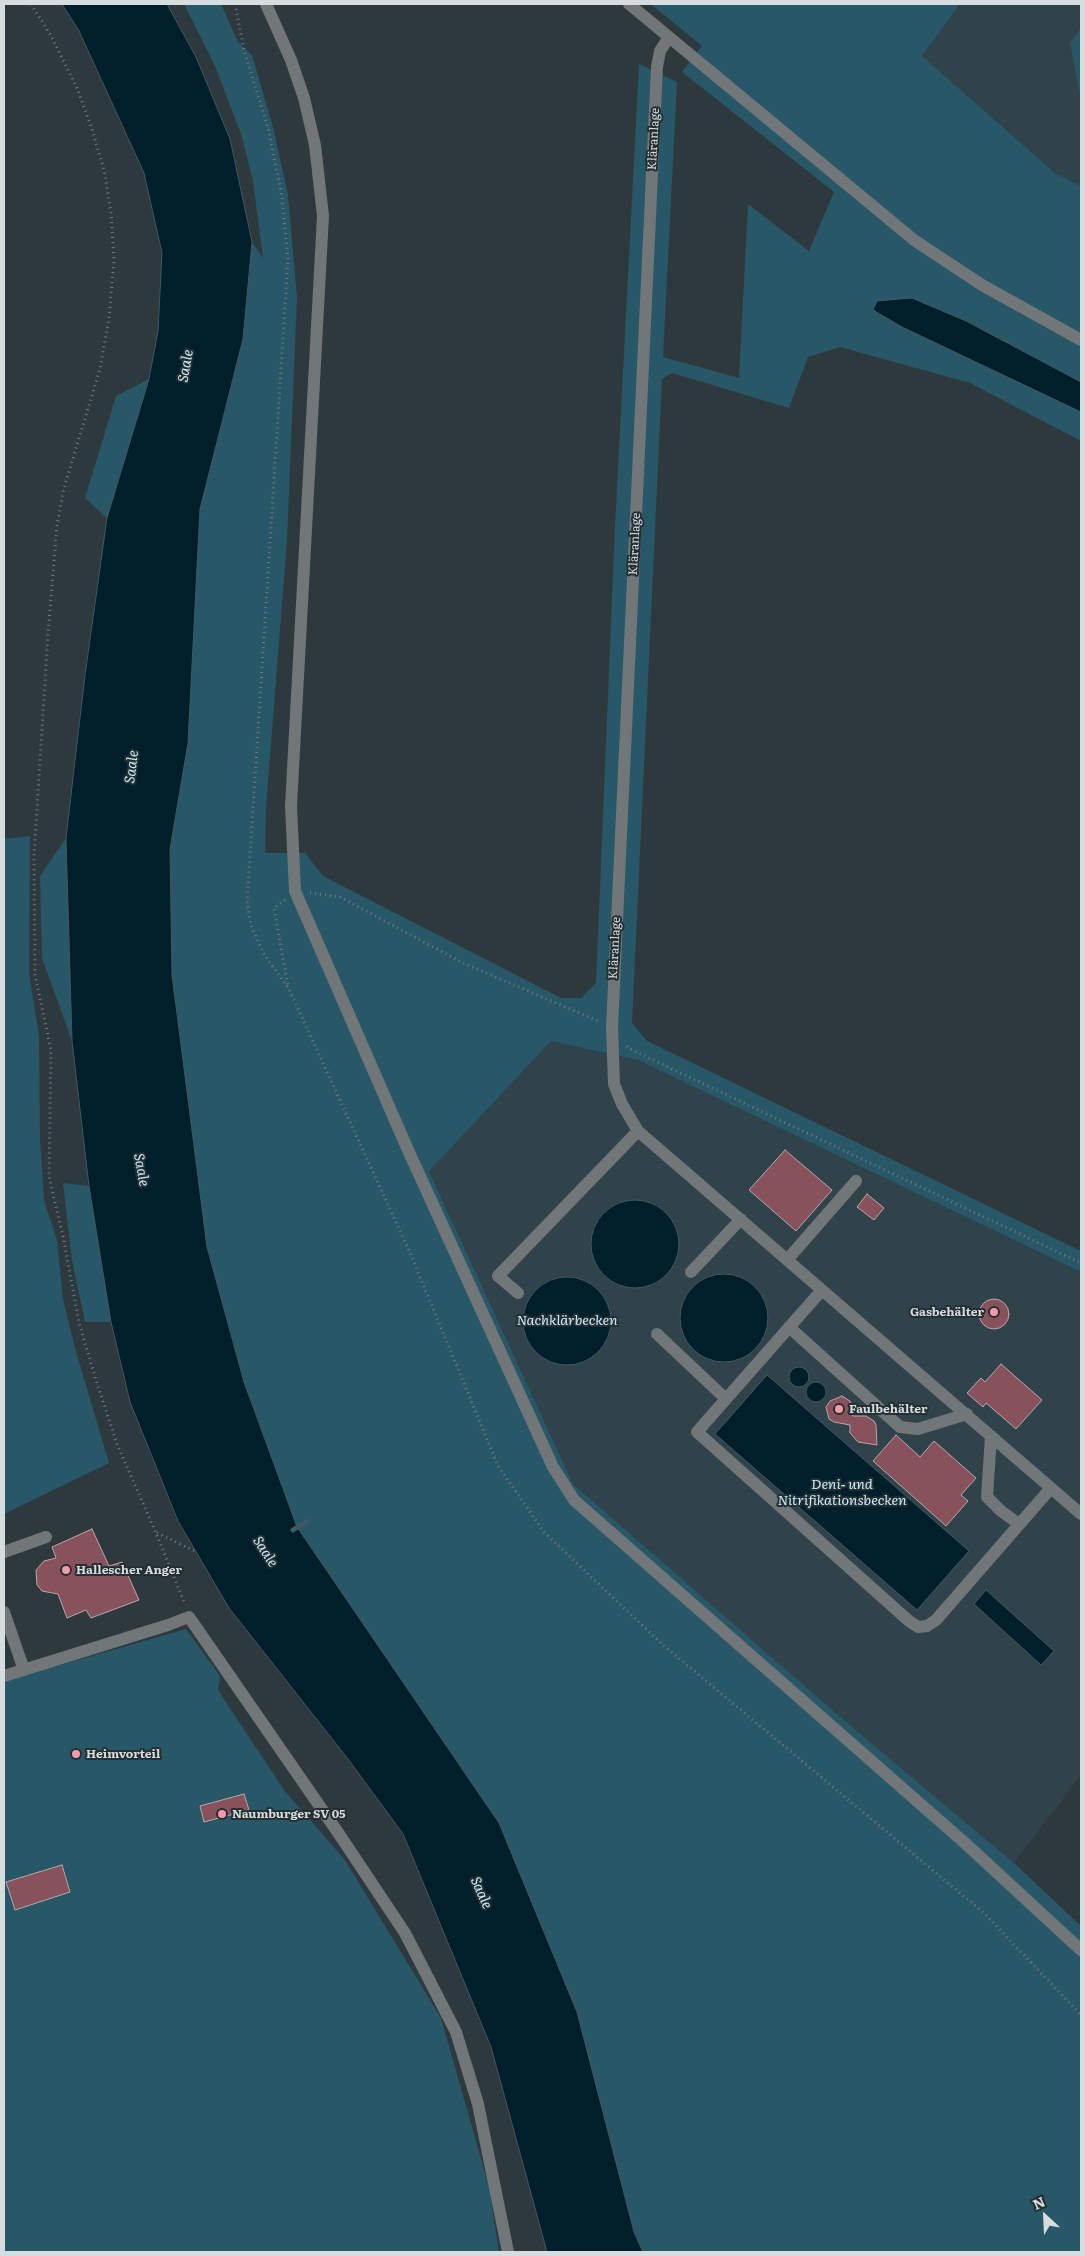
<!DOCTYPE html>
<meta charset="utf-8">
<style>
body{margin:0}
#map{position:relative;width:1085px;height:2256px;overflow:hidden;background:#2e393d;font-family:Literata,serif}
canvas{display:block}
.frame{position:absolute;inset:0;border:5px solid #d6dddf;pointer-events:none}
.north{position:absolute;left:1020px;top:2191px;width:50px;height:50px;-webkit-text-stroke:4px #242f33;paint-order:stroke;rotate:335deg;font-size:14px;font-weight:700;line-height:20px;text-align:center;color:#d6dddf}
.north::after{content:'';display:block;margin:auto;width:18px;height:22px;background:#d6dddf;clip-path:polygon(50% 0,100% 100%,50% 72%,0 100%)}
</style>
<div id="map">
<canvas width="1085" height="2256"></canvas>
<div class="frame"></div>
<div class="north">N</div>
</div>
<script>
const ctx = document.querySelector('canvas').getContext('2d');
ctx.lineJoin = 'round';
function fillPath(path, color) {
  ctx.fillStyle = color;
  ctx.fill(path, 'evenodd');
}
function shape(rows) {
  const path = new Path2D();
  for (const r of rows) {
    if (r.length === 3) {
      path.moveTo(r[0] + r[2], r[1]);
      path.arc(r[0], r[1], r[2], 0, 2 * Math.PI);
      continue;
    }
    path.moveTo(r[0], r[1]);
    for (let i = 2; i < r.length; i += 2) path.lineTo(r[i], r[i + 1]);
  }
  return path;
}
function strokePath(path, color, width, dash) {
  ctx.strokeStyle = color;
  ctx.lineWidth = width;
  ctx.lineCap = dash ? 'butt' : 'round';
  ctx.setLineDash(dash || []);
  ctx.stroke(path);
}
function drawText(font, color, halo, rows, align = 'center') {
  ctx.font = font + ' Literata,serif';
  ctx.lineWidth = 4;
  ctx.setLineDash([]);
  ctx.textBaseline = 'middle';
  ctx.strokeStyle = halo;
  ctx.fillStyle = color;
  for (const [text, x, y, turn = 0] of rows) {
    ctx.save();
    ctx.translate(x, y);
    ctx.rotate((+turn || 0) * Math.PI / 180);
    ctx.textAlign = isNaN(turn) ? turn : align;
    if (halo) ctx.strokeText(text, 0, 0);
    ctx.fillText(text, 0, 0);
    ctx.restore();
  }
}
const built = shape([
 [960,4,1081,4,1081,186,1055,173,922,56],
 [551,1040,638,1060,1081,1272,1081,1775,1014,1863,845,1721,573,1484,429,1170]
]);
const green = shape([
 [184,4,221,4,238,42,252,55,273,127,288,195,297,298,287,540,266,807,265,853,305,853,323,876,561,998,581,998,596,983,615,526,639,64,677,82,663,357,739,378,748,204,809,251,834,192,682,72,702,46,651,4,960,4,922,56,1055,173,1081,186,1081,382,966,321,912,298,1050,396,1081,412,1081,441,970,383,840,347,808,357,789,408,672,373,662,379,632,1023,647,1041,1081,1251,1081,1272,638,1060,551,1041,429,1171,573,1484,845,1721,1014,1863,1081,1926,1081,2252,643,2252,634,2232,499,1823,297,1527,244,1382,207,1247,172,975,170,849,188,743,200,509,243,339,252,242,263,258,253,181,241,134,215,66],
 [1081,28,1081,100,1070,43],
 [149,379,107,518,85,498,116,396],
 [30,836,29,973,39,1036,40,1138,44,1200,57,1240,63,1299,75,1348,109,1463,4,1514,4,839],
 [66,838,72,1041,42,958,40,876],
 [63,1183,89,1186,111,1322,85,1322,72,1260],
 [186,1629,220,1676,218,1690,284,1790,345,1860,441,2018,489,2187,499,2252,4,2252,4,1681]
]);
const water = shape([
 [62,4,167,4,196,57,230,139,252,242,243,339,200,509,188,743,170,849,172,975,207,1247,244,1382,297,1527,499,1823,577,2012,634,2232,643,2252,547,2252,491,2047,403,1834,348,1759,229,1608,178,1521,130,1402,111,1322,89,1186,72,1041,66,838,85,675,107,518,149,379,158,331,162,253,144,173,79,31,62,4],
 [912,298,966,321,1081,382,1081,412,902,327,873,310,877,301,912,298],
 [635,1244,44],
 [724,1318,44],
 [567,1321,44],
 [799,1377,10],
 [767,1375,969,1551,917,1610,715,1434,767,1375],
 [816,1392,10],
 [986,1590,1054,1651,1041,1665,974,1604,986,1590]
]);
const stream = shape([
 [293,1530,307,1521]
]);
const building = shape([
 [785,1150,832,1190,796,1231,749,1190,785,1150],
 [867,1194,884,1208,874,1220,857,1207,867,1194],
 [994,1314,15],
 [1001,1364,1042,1400,1016,1429,986,1403,983,1407,967,1393,981,1378,985,1382,1001,1364],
 [842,1396,850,1401,853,1416,866,1416,874,1421,876,1425,877,1445,858,1442,850,1433,850,1425,834,1422,829,1419,826,1407,830,1401,842,1396],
 [896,1435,920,1457,934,1441,976,1478,961,1495,968,1501,946,1526,873,1461,896,1435],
 [92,1529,109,1566,122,1562,139,1600,91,1618,86,1610,67,1618,58,1594,42,1591,37,1585,36,1570,44,1561,56,1558,52,1547,92,1529],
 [244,1794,249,1810,204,1822,200,1806,244,1794],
 [62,1865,70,1892,15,1910,6,1882,62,1865]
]);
const path = shape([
 [31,4,50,34,77,88,92,129,104,170,111,213,114,261,109,318,100,369,64,488,57,525,48,634,34,856,35,975,51,1050,49,1177,63,1236,79,1323,96,1380,117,1444,156,1533,185,1604],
 [235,4,244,50,268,128,282,197,288,259,247,903,251,925,263,953,289,989,411,1255,498,1466,544,1532,663,1645,985,1914,1081,2015],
 [310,893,340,897,463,963,598,1021],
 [285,900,274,908,288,987],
 [627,1046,630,1049,1081,1263],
 [157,1533,195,1551]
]);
const minor = shape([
 [266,4,291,60,304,98,315,145,323,216,291,806,295,891,408,1150,553,1467,574,1500,966,1844,1081,1950],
 [629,4,914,240,982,285,1081,340],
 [669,37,660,51,657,67,612,1027,614,1084,622,1104,638,1131,1081,1514],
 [787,1260,856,1181],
 [691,1272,741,1219],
 [822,1290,697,1432,909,1621,918,1627,927,1626,936,1620,1051,1488],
 [518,1293,498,1276,638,1131],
 [789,1327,900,1427,918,1429,967,1414],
 [657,1334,726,1399],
 [991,1436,987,1497,1001,1511,1019,1524],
 [4,1552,46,1537],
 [4,1612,24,1670],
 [4,1676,168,1625,189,1617,339,1834,405,1933,456,2032,478,2104,508,2252]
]);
const markers = [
 [994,1312,5,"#f39aa9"],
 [839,1409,5,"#f39aa9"],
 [66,1570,5,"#f39aa9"],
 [76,1754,5,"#f39aa9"],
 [222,1814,5,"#f39aa9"]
];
const streetNames = [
 ["Kläranlage",654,139,-87],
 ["Kläranlage",635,544,-87],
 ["Kläranlage",615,948,-87]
];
const poiNames = [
 ["Gasbehälter",984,1312,"right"],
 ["Faulbehälter",849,1409],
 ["Hallescher Anger",76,1570],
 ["Heimvorteil",86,1754],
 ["Naumburger SV 05",232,1814]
];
const waterNames = [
 ["Saale",186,366,-80],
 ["Saale",132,767,-83],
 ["Saale",141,1170,80],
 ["Nachklärbecken",567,1321],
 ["Deni- und",842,1485],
 ["Nitrifikationsbecken",842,1501],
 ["Saale",265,1552,57],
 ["Saale",481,1893,66]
];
fillPath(built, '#30424a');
fillPath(green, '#285768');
fillPath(water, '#001f2a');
strokePath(water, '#405860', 1);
strokePath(stream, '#405860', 5);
fillPath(building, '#88525c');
strokePath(building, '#b6a8a9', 1);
strokePath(path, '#717a7e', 3, [1, 4]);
strokePath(minor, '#717678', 12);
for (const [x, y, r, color] of markers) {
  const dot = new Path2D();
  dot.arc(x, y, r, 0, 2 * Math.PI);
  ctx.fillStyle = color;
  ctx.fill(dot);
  strokePath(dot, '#242f33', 2);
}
drawText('12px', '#d6dddf', '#242f33', streetNames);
drawText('bold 12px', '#d6dddf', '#242f33', poiNames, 'left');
drawText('italic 14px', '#c8ebf9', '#242f33', waterNames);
</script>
